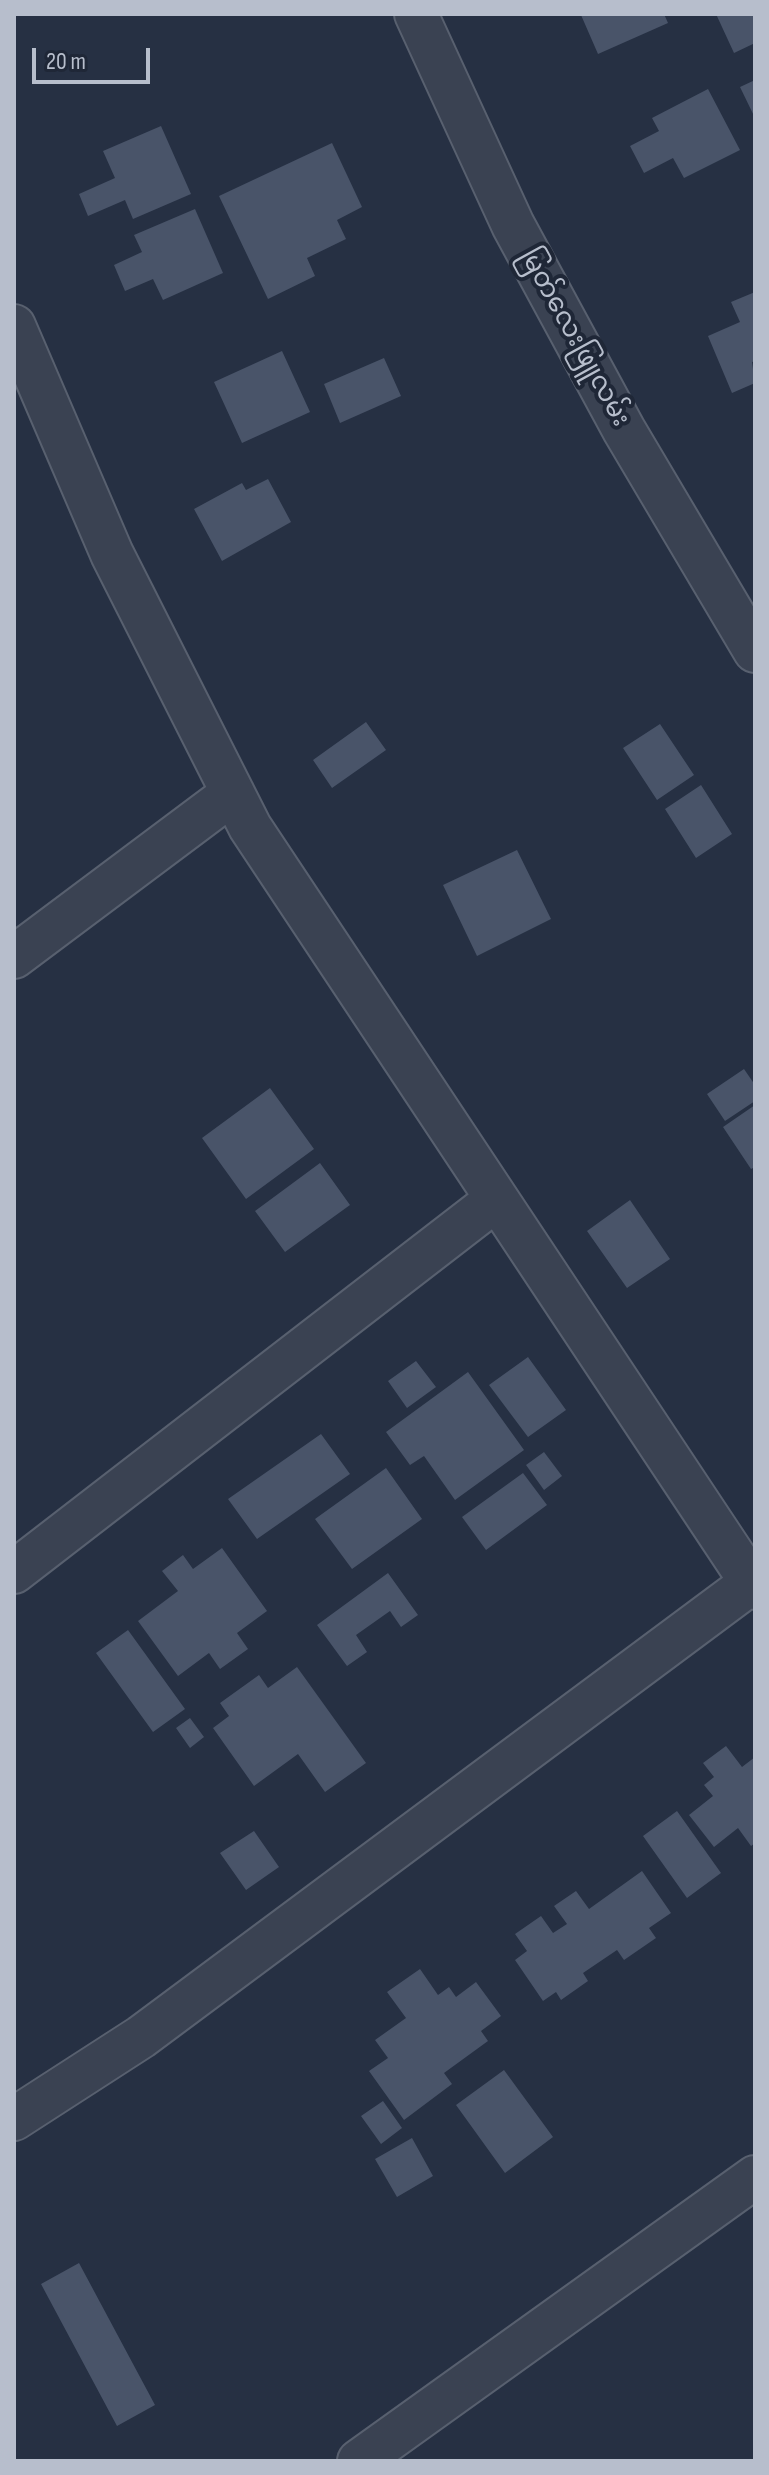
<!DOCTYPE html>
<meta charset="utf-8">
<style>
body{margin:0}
#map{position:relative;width:769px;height:2475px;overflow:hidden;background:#263043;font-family:"Sofia Sans Condensed",sans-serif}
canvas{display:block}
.frame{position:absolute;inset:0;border:16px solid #b7becc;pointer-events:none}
.scale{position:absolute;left:32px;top:48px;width:118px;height:36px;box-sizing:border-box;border:4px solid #b7becc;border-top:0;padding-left:10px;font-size:24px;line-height:28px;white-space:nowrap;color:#b7becc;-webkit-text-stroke:6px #1f2737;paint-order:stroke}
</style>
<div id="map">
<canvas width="769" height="2475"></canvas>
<div class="frame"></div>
<div class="scale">20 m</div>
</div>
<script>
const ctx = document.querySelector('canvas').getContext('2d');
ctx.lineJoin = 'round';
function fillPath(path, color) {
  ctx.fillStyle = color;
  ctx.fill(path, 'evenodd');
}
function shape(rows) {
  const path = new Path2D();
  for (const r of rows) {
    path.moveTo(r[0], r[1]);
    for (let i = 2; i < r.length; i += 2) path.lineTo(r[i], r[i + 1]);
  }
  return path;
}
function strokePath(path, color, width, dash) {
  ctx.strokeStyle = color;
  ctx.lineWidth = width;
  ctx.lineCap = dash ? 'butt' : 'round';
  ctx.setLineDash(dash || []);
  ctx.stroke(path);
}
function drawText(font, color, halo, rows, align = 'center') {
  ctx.font = font + ' "Sofia Sans Condensed","Noto Sans Myanmar",sans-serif';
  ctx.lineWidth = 8;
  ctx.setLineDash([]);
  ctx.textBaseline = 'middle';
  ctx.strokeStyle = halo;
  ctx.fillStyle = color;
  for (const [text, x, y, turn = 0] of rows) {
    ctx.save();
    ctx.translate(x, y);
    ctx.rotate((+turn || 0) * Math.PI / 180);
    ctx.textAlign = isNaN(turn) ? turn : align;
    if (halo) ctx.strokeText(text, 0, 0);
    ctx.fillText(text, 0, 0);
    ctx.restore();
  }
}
const building = shape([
 [584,14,664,14,668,23,598,54,581,15],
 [716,14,755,14,755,43,734,53],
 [755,80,755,118,740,87],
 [708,89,740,150,684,178,673,158,644,173,630,146,659,131,652,118],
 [161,126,191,194,133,219,125,200,88,216,79,194,115,178,103,151],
 [332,143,362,207,337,220,346,239,307,258,315,276,268,299,219,196],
 [195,209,223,273,163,300,153,279,125,291,114,265,142,252,134,235],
 [755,292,755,361,752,362,755,383,732,393,708,336,740,322,731,302],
 [282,351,310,412,242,443,214,382],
 [384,358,401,396,340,423,324,384],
 [268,479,291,522,222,561,194,509,242,483,246,490],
 [366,722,386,750,332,788,313,760],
 [660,724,694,775,657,800,623,748],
 [701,785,732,834,696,858,665,809],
 [517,850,551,919,477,956,443,885],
 [744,1069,755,1085,755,1101,725,1121,707,1094],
 [270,1088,314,1149,246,1199,202,1138],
 [755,1105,755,1167,751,1169,723,1127],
 [320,1163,350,1205,285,1252,255,1211],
 [630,1200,670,1259,627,1288,587,1231],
 [528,1357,566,1410,528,1437,489,1385],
 [416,1361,436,1387,407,1408,388,1381],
 [468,1372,524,1450,455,1500,424,1456,410,1465,386,1432],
 [321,1434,350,1474,257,1539,228,1499],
 [544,1452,562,1476,544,1490,526,1465],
 [386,1468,422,1519,352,1569,315,1519],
 [523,1473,547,1505,486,1550,462,1517],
 [222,1548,267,1611,237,1633,248,1649,220,1669,209,1653,178,1676,138,1621,178,1591,162,1571,183,1555,193,1569],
 [388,1573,418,1615,401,1627,390,1611,356,1635,367,1652,347,1666,317,1625],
 [128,1630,185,1709,153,1732,96,1653],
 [297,1667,366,1763,325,1792,298,1754,254,1786,213,1728,229,1716,220,1703,259,1675,268,1688],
 [190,1718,204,1737,190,1748,176,1728],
 [726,1746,742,1767,755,1757,755,1843,751,1846,738,1828,714,1847,689,1815,713,1796,704,1785,714,1777,703,1763],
 [677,1811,721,1873,687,1898,643,1836],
 [254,1831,279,1867,246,1890,220,1853],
 [642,1871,671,1913,649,1928,656,1938,624,1960,617,1950,583,1973,588,1981,561,2000,556,1992,543,2001,515,1960,527,1951,515,1934,541,1916,553,1933,567,1924,554,1906,576,1891,589,1909],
 [420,1969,438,1995,449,1987,456,1997,476,1982,501,2016,481,2031,488,2041,444,2073,452,2084,404,2120,369,2071,388,2058,375,2040,406,2018,387,1992],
 [504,2070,553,2137,505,2173,456,2105],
 [383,2101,402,2128,381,2144,361,2116],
 [412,2138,433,2176,397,2197,375,2159],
 [79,2263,155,2405,117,2426,41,2284]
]);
const minor = shape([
 [416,14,513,225,624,430,755,651],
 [14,326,112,554,250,827,755,1588],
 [14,957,233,793],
 [14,1572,497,1199],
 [14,2119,141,2037,751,1583],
 [359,2461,755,2177]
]);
const streetNames = [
 ["မြတ်လေးဖြူလမ်း",574,338,61]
];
fillPath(building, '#495469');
strokePath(minor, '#58606f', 46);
strokePath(minor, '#3a4252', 42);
drawText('26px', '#b7becc', '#1f2737', streetNames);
</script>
